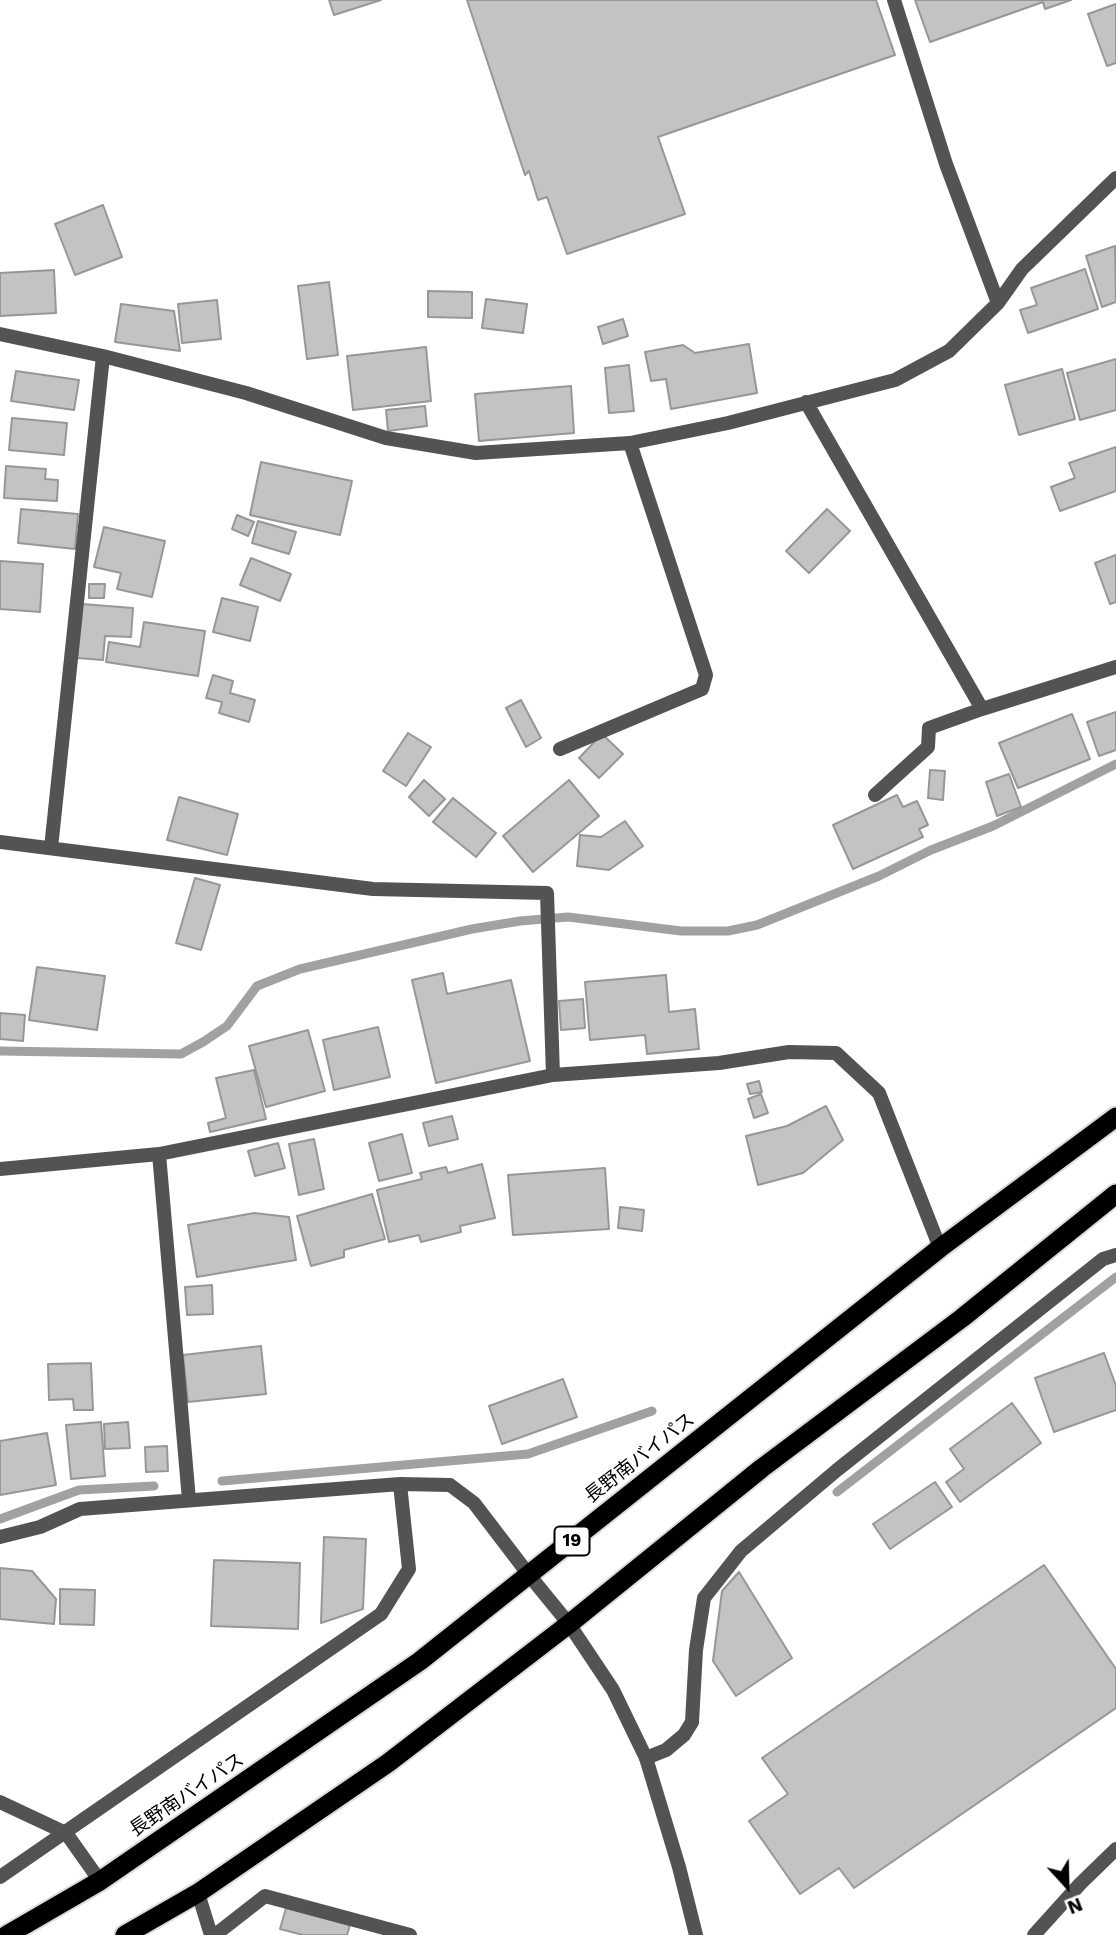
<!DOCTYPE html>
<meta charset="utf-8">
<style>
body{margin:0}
#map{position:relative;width:1116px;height:1935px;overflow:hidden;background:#fff;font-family:"Work Sans",sans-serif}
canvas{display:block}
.north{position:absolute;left:1032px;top:1851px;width:70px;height:70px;-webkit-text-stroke:5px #fff;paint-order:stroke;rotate:158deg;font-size:19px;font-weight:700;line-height:28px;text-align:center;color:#000}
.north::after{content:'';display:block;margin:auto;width:24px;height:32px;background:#000;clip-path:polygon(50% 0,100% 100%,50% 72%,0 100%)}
</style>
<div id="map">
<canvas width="1116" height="1935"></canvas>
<div class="north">N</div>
</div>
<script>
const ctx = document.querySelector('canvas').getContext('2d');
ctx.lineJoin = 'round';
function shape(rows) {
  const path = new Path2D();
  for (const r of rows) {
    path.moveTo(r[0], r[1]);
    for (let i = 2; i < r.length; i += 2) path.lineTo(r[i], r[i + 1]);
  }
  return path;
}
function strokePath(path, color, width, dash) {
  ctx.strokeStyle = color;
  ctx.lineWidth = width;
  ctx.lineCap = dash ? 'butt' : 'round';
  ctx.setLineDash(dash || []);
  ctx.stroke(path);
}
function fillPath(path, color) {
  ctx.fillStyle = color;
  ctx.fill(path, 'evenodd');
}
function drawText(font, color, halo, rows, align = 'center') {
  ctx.font = font + ' "Work Sans","Noto Sans JP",sans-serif';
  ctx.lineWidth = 5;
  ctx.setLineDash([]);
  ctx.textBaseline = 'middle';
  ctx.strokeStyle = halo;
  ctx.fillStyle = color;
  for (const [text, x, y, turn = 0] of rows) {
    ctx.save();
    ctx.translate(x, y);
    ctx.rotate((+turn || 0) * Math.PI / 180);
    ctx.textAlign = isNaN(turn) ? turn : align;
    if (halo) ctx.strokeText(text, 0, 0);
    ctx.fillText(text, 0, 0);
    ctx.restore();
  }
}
const stream = shape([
 [0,1051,181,1054,203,1042,227,1026,257,986,300,969,472,929,520,921,568,917,681,931,728,931,757,925,879,876,931,850,993,826,1116,764],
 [222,1481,528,1454,652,1411],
 [837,1492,1116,1277],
 [0,1519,79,1490,154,1486]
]);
const building = shape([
 [329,0,381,0,334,15,329,0],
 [467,0,876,0,895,55,658,137,685,214,567,254,547,197,538,200,529,171,525,175,467,0],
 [915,0,1071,0,1045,9,1043,2,930,42,915,0],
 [1116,4,1116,63,1107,66,1088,14,1116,4],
 [103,205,122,257,75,275,55,224,103,205],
 [1115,246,1116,302,1102,307,1086,256,1115,246],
 [1085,269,1098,309,1028,333,1020,310,1037,305,1031,288,1085,269],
 [54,270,56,313,0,316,0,273,54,270],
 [329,282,338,355,307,359,298,286,329,282],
 [428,291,472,292,472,318,428,317,428,291],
 [486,299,527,304,523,333,482,328,486,299],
 [217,300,221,339,182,343,178,304,217,300],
 [121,304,174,311,180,351,115,342,121,304],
 [623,319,628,336,603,344,598,327,623,319],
 [749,344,757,393,671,409,666,379,651,381,645,352,683,345,695,353,749,344],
 [426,347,431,401,353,410,347,356,426,347],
 [1116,359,1116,410,1080,420,1067,373,1116,359],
 [629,365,634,411,609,413,605,368,629,365],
 [1062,369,1075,419,1019,435,1005,385,1062,369],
 [16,371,79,380,74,410,11,401,16,371],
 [571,386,574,433,479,441,475,394,571,386],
 [425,406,427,426,388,431,386,410,425,406],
 [12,418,67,423,64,455,9,450,12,418],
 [1116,447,1116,491,1060,511,1051,487,1075,478,1069,463,1116,447],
 [261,462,352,481,340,535,250,515,261,462],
 [6,466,46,469,45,479,58,480,57,501,4,498,6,466],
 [21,509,78,514,75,549,18,543,21,509],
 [827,509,850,531,809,573,786,551,827,509],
 [237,515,254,522,248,536,232,529,237,515],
 [258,521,296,532,289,554,252,543,258,521],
 [104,527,165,541,152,597,117,589,121,573,94,567,104,527],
 [1116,555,1116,602,1110,604,1095,563,1116,555],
 [251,558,291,574,280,601,240,585,251,558],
 [0,561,43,564,40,612,0,609,0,561],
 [89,584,105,584,104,598,89,598,89,584],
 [222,598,258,607,250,641,213,632,222,598],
 [82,604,133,608,131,637,105,636,103,660,77,658,82,604],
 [144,622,205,631,198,676,106,662,109,642,140,647,144,622],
 [213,675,233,681,230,693,255,700,249,722,219,713,222,702,206,698,213,675],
 [521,700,541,738,526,747,506,708,521,700],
 [1116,712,1116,750,1099,756,1087,722,1116,712],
 [1072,714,1090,759,1018,788,999,743,1072,714],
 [408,733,431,747,406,786,383,771,408,733],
 [602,734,623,754,599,778,579,758,602,734],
 [930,770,945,771,943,800,928,798,930,770],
 [1009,774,1021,807,997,816,986,782,1009,774],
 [424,780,445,799,429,816,409,797,424,780],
 [569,780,599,816,533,872,503,836,569,780],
 [897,795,903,807,917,801,928,825,919,829,923,837,853,869,833,825,897,795],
 [179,797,238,814,227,855,167,840,179,797],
 [453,798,496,833,476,857,433,822,453,798],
 [625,821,643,846,609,870,577,866,580,835,601,837,625,821],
 [195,878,220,885,201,950,176,943,195,878],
 [37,967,105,976,97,1030,29,1020,37,967],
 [443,973,447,994,511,980,530,1061,436,1083,412,980,443,973],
 [666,975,669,1012,695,1009,699,1049,647,1054,645,1035,590,1040,585,982,666,975],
 [583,999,585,1028,561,1030,559,1001,583,999],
 [0,1013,25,1015,23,1041,0,1039,0,1013],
 [378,1027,390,1077,334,1090,323,1040,378,1027],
 [308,1030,325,1091,266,1107,249,1046,308,1030],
 [254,1070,266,1119,210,1132,208,1123,226,1118,216,1078,254,1070],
 [759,1081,762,1092,750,1094,747,1084,759,1081],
 [761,1094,768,1113,754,1118,748,1099,761,1094],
 [826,1106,843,1140,803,1173,758,1185,746,1136,787,1126,826,1106],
 [452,1116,458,1139,429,1146,423,1123,452,1116],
 [402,1134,412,1173,379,1181,369,1143,402,1134],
 [314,1139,324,1189,299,1195,289,1144,314,1139],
 [278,1143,285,1168,255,1176,248,1151,278,1143],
 [482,1164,495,1218,460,1226,461,1232,421,1242,419,1235,389,1242,377,1190,422,1179,420,1173,446,1167,448,1173,482,1164],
 [605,1168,609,1229,513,1235,508,1175,605,1168],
 [372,1194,385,1239,344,1250,344,1257,311,1266,297,1216,372,1194],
 [620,1207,644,1210,642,1231,618,1228,620,1207],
 [254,1213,289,1217,296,1260,197,1277,188,1225,254,1213],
 [212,1285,213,1314,187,1315,185,1287,212,1285],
 [261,1346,266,1394,188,1402,183,1355,261,1346],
 [1104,1353,1116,1386,1116,1410,1054,1432,1035,1378,1104,1353],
 [91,1363,93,1410,74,1410,73,1399,49,1400,48,1364,91,1363],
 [563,1379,577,1417,502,1444,489,1406,563,1379],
 [1012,1403,1041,1443,960,1502,946,1482,964,1469,950,1449,1012,1403],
 [101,1422,105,1476,71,1479,66,1425,101,1422],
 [128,1422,130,1448,105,1449,104,1424,128,1422],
 [47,1433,56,1485,0,1495,0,1441,47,1433],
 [167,1446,168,1471,146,1472,145,1447,167,1446],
 [935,1482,952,1507,890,1549,873,1524,935,1482],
 [324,1537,366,1539,363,1609,321,1623,324,1537],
 [214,1560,300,1563,298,1629,211,1626,214,1560],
 [1044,1565,1116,1669,1116,1708,854,1888,839,1868,800,1894,749,1821,788,1794,762,1758,1044,1565],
 [0,1568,32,1571,56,1599,54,1624,0,1619,0,1568],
 [739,1572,792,1658,736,1696,713,1661,722,1591,739,1572],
 [60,1589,95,1590,94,1625,60,1624,60,1589],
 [286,1908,350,1925,347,1935,303,1935,280,1929,286,1908]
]);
const minor = shape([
 [894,0,946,164,998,303],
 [0,334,103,356,246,393,386,438,476,453,630,443,728,423,895,380,949,351,998,303,1022,269,1116,178],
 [806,402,982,709,929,728,928,747,875,795],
 [982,709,1116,667],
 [560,749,702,689,706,675,630,443],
 [0,842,373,889,547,893,553,1075],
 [51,848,103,356],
 [0,1169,159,1154],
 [189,1500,159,1154,553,1075,719,1063,789,1052,836,1053,879,1093,940,1248],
 [0,1537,40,1527,80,1509,400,1484,450,1485,474,1503,529,1575],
 [646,1758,666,1750,684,1735,692,1722,696,1650,704,1598,741,1551,837,1470,1103,1259,1116,1255],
 [0,1802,66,1833,100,1881],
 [0,1877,381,1614,409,1569,400,1484],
 [198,1893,211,1935],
 [215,1935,265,1896,410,1935],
 [1034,1935,1080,1884,1116,1849]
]);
const tertiary = shape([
 [529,1575,569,1624,613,1690,646,1758,679,1867,696,1935]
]);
const trunk = shape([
 [7,1935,100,1881,420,1661,940,1248,1116,1117],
 [125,1935,198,1893,388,1763,569,1624,762,1468,962,1318,1116,1194]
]);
const shields = [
 [572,1541,35]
];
const shieldNames = [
 ["19",572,1541]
];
const streetNames = [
 ["長野南バイパス",640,1458,-38],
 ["長野南バイパス",187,1795,-34]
];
strokePath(stream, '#a1a1a1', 9);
fillPath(building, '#c3c3c3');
strokePath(building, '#979797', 2);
strokePath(trunk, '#dbdbdb', 23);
strokePath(minor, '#535353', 14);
strokePath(tertiary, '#535353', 14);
strokePath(trunk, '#000', 19);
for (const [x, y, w] of shields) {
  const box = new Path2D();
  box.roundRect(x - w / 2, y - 14.5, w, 29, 5);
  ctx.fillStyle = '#fff';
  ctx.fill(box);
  strokePath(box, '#000', 2);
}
drawText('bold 18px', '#000', null, shieldNames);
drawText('19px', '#000', '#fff', streetNames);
</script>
